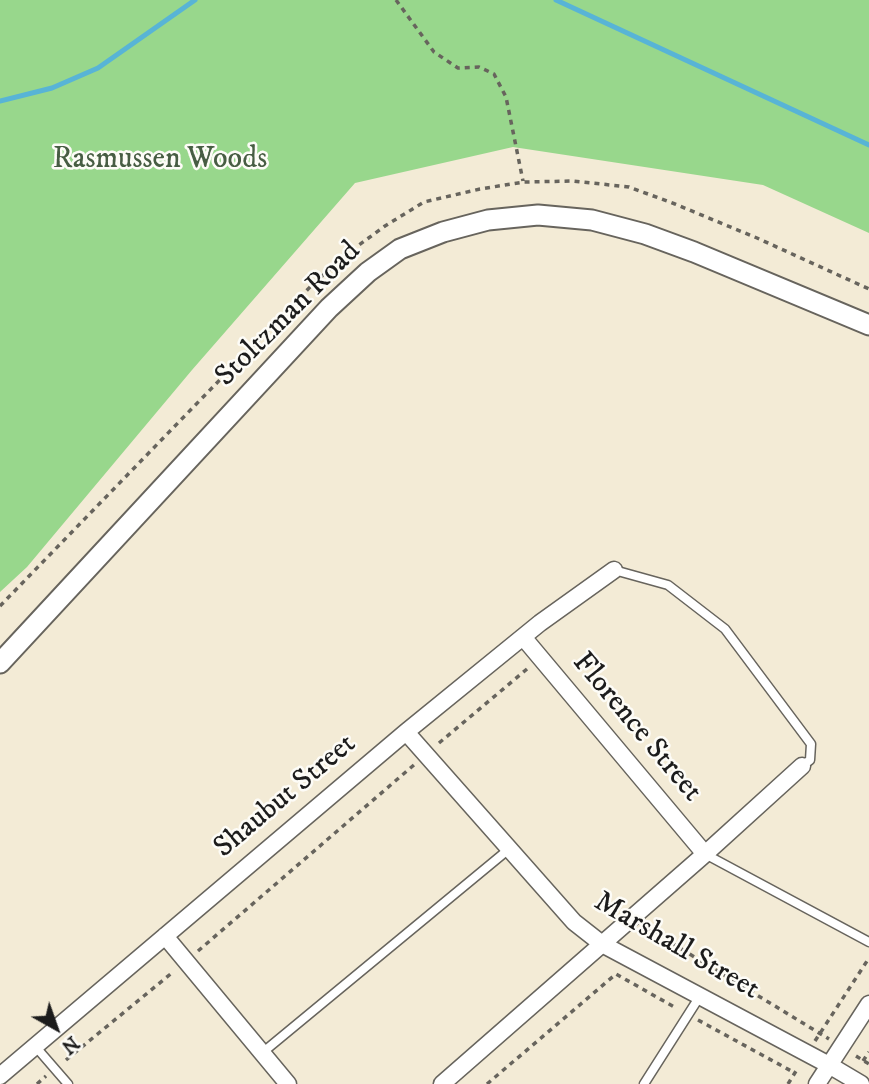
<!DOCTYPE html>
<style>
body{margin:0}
#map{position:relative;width:869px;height:1084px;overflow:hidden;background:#f3ebd6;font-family:"IM FELL DW Pica",serif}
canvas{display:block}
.north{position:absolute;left:21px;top:993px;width:70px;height:70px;-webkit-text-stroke:5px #fdfcf7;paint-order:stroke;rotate:140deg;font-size:19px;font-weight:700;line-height:28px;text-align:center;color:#1c1c1c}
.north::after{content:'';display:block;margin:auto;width:24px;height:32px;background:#1c1c1c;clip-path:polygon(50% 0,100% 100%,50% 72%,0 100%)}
</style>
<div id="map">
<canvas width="869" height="1084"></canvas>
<div class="north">N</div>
</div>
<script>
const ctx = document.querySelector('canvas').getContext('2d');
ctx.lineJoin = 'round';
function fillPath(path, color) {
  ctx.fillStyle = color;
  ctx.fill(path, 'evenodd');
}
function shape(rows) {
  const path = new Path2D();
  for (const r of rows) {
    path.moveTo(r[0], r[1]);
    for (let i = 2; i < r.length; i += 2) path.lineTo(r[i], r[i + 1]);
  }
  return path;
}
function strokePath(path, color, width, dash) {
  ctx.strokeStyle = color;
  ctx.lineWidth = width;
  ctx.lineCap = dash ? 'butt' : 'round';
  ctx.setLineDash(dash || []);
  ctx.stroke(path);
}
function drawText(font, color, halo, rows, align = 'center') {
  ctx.font = font + ' "IM FELL DW Pica",serif';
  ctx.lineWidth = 5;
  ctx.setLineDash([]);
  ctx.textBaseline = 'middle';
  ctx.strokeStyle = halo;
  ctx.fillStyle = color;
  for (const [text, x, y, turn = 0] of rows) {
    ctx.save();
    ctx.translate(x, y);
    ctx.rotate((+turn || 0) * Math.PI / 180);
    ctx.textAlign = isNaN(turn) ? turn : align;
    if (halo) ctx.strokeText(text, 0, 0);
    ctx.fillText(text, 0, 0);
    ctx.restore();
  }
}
const green = shape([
 [0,0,869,0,869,233,763,185,513,147,355,183,192,370,27,567,0,592]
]);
const stream = shape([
 [556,0,869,145],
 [0,101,52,88,98,68,195,0]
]);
const path = shape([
 [396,0,434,52,458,68,479,67,494,74,506,97,523,181],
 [0,606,312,285,348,253,385,226,424,202,480,189,524,182,573,181,629,187,675,204,757,238,869,289],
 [439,743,527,669],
 [647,928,829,1039],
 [198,951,415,764],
 [698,1020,795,1073],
 [815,1041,869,958],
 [856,1056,869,1064],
 [66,1060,173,972],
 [863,1061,869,1052],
 [37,1084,46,1076],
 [487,1084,616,974,676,1008],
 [788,1084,796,1071]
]);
const service = shape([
 [614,570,668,585,725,629,811,744,810,760,802,766],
 [705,854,869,942],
 [35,1046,68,1084],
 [262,1053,509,849],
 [644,1084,700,996]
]);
const minor = shape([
 [523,637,705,854],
 [406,732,574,922,602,944,829,1065,861,1084],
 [165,936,288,1084],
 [0,1076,406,732,540,623,614,570],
 [442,1084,705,854,802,766],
 [817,1084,869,1004]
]);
const tertiary = shape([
 [0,663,329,308,368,272,400,249,443,232,488,220,538,215,592,220,645,234,694,252,869,325]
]);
const parkNames = [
 ["Rasmussen Woods",160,161]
];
const streetNames = [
 ["Stoltzman Road",289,315,-45],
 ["Florence Street",636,728,50],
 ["Shaubut Street",286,797,-40],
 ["Marshall Street",676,947,30]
];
fillPath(green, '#98d78c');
strokePath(stream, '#58b4d6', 5);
strokePath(service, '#67645d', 11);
strokePath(minor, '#67645d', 19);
strokePath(tertiary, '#67645d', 23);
strokePath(path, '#67645d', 3.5, [5, 5]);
strokePath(service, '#fff', 8);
strokePath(minor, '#fff', 16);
strokePath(tertiary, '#fff', 19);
drawText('30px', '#475d43', '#fdfcf7', parkNames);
drawText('30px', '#1c1c1c', '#fdfcf7', streetNames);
</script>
